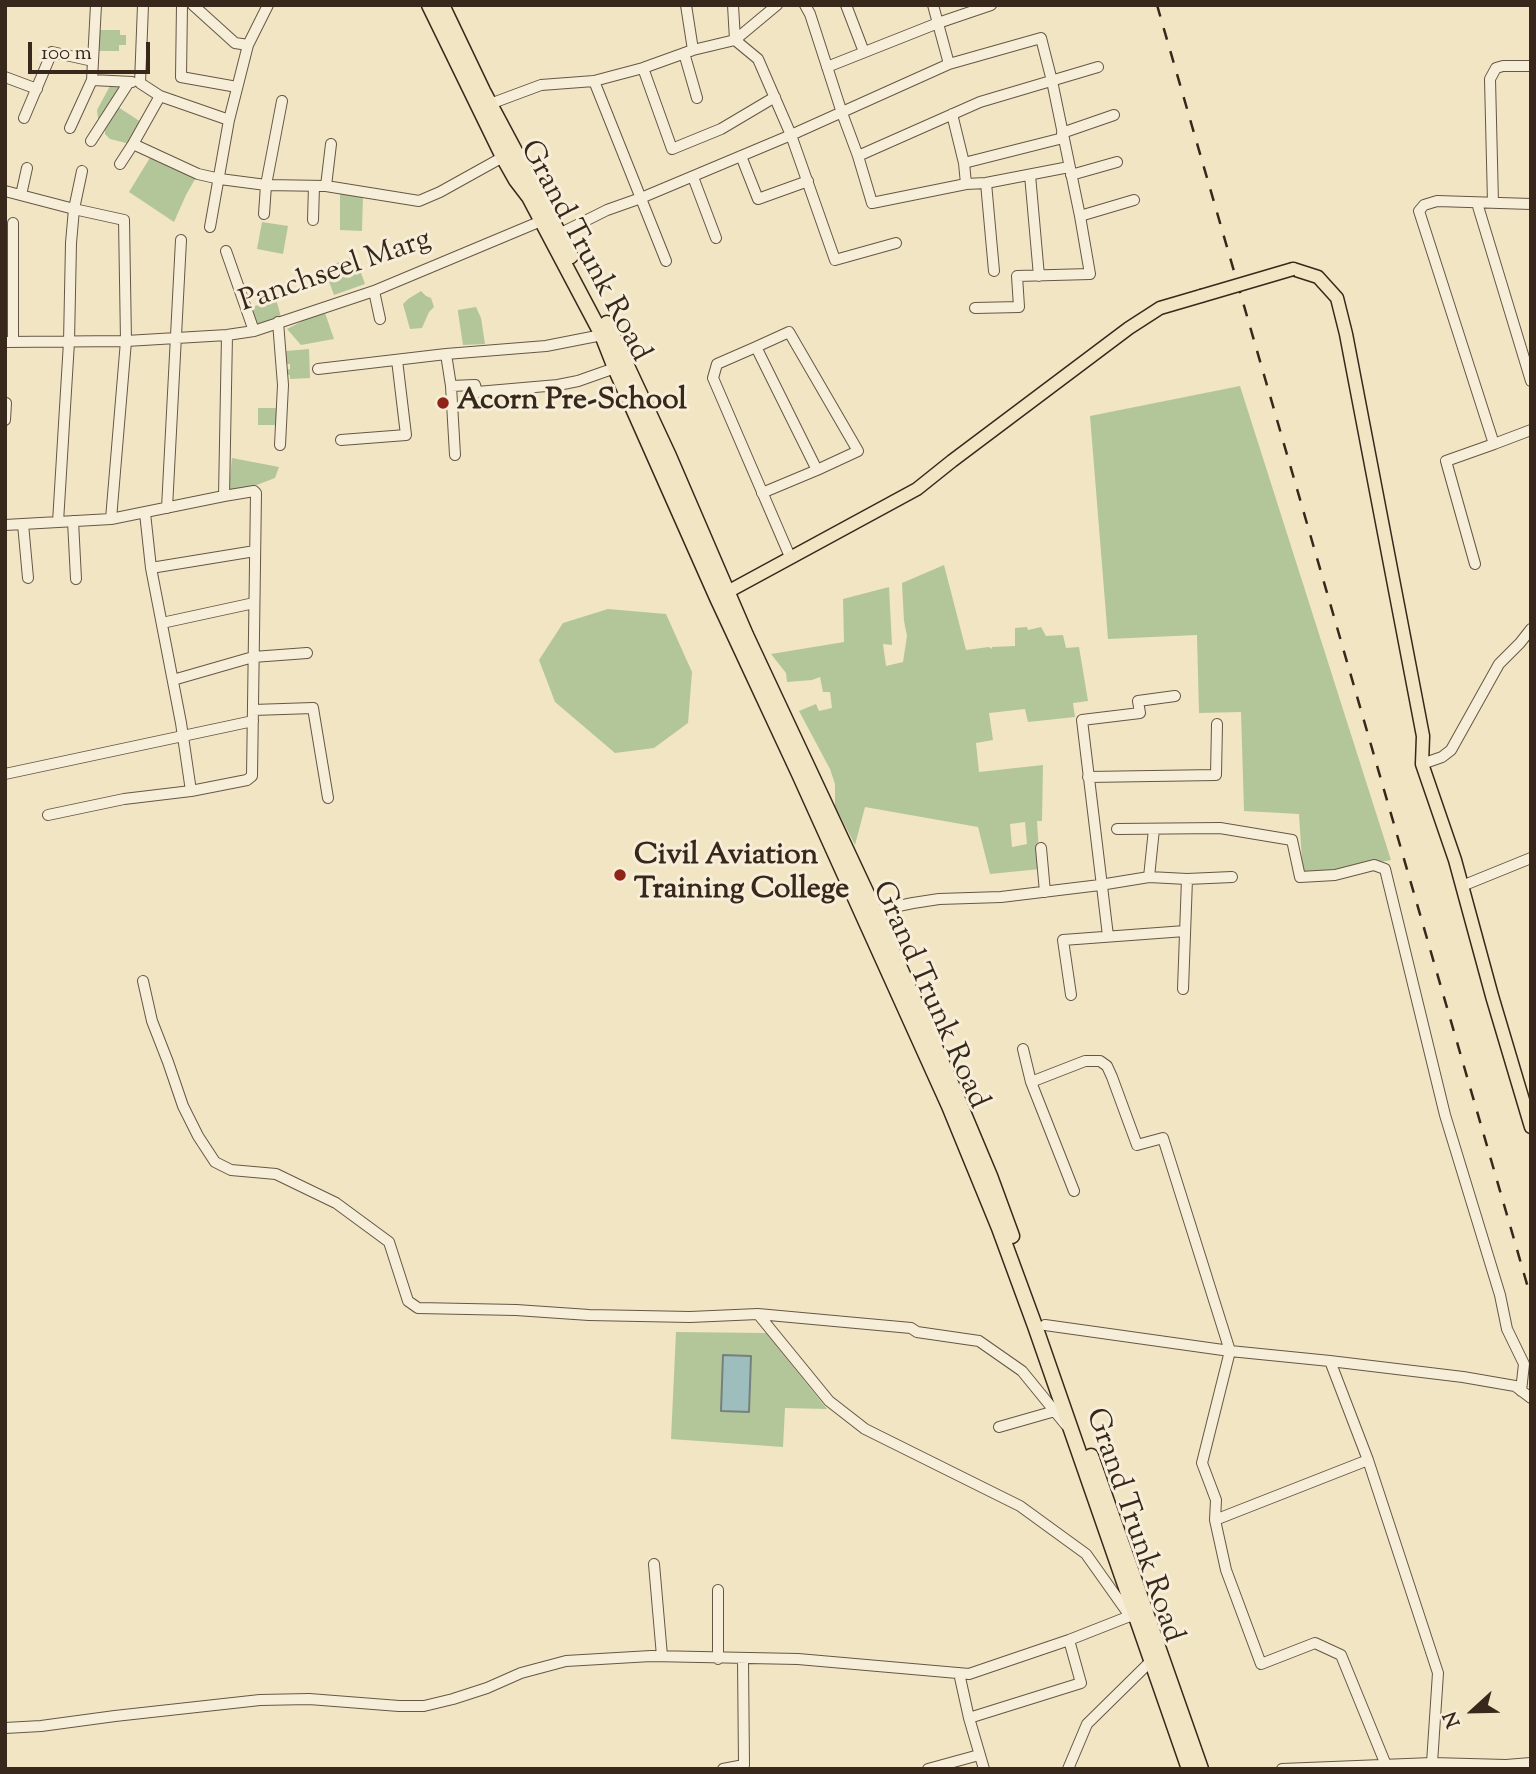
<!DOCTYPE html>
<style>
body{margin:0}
#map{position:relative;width:1536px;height:1774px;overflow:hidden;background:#f1e5c4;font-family:"Sorts Mill Goudy",serif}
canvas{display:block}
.frame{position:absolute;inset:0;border:7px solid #37281b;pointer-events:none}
.north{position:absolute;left:1438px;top:1676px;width:70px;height:70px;-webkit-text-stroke:5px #f6eed9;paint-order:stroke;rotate:248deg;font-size:19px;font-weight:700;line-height:28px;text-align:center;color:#37281b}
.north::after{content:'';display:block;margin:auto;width:24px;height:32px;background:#37281b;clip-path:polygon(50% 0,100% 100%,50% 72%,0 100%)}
.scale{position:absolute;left:28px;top:42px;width:122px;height:32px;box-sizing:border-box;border:4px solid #37281b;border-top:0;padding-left:9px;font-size:21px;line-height:24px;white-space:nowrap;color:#37281b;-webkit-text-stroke:5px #f6eed9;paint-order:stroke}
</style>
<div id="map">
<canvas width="1536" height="1774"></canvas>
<div class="frame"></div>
<div class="north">N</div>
<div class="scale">100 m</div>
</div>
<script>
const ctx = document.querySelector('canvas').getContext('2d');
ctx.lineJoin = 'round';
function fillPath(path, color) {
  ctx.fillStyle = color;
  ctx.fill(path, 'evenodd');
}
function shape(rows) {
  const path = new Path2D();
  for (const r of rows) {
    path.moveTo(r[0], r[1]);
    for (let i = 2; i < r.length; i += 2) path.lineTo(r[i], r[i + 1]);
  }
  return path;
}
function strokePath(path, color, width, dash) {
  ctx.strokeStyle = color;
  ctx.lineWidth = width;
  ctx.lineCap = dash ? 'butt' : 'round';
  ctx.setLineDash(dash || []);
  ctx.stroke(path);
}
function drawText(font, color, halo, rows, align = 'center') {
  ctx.font = font + ' "Sorts Mill Goudy",serif';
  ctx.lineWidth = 6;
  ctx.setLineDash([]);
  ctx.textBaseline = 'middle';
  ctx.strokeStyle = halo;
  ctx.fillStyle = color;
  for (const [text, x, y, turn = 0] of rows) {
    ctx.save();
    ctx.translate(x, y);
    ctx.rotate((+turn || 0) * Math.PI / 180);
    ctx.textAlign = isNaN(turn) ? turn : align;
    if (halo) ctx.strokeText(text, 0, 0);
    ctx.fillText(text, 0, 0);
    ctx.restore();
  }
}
const green = shape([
 [98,30,120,30,120,35,126,35,126,45,119,45,119,51,97,51],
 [126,78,115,105,141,122,130,144,110,139,105,134,105,123,98,119,97,110,111,84],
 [151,156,198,174,186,195,174,222,129,192],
 [340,192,363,195,362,231,340,230],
 [262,222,288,226,283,254,257,249],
 [355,256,365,284,334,295,324,268],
 [421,291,426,296,431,298,434,307,429,312,422,328,410,329,403,304,408,299],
 [276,299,281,317,255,325,249,308],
 [476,307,481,318,485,344,463,345,458,312,458,310],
 [324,310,334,339,301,345,287,329],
 [309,349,310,378,290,379,290,375,286,375,286,370,290,369,290,364,284,364,283,357,286,357,286,351],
 [1240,386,1391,860,1303,877,1299,814,1244,811,1241,712,1199,713,1197,635,1108,639,1090,416],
 [258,408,281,408,281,425,258,425],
 [232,458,279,467,275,478,228,496],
 [944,565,966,650,989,647,992,649,992,647,1015,646,1015,628,1027,627,1028,630,1041,627,1046,636,1063,635,1066,648,1079,647,1088,701,1073,703,1075,717,1028,722,1025,709,989,713,993,740,976,743,979,772,1043,765,1042,821,1037,821,1040,869,990,874,978,827,865,807,855,845,835,806,835,784,830,769,799,711,816,704,819,711,832,708,830,692,823,692,820,677,812,680,787,682,786,673,771,654,844,642,843,599,889,587,892,645,883,644,886,666,903,662,907,636,904,621,902,583],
 [1025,822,1027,844,1012,847,1010,824],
 [608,609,666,614,692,672,688,723,654,748,615,753,555,702,539,660,563,623],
 [676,1332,766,1333,827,1409,785,1408,783,1447,671,1439]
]);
const water = shape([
 [723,1355,751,1356,749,1412,721,1411,723,1355]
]);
const minor = shape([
 [143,5,140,83,160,96,229,120],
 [182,5,181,77,237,87],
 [193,5,235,43,248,45],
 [686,5,693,50],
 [733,5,735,40,758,59,791,135,835,260,896,243],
 [805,5,810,14,842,113,858,156,872,203,966,184,986,183,1069,167],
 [846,5,864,52],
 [684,53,697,98],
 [949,64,1041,38,1052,81,1080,216,1090,274,1017,276,1019,307,975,308],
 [827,67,938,23,991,5],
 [643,68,672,149,721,129,775,97],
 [5,77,37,89],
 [92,80,132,82],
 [594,81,666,261],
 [490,104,541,85,594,81,643,68,693,50,735,40,777,5],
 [952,114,964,163,966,184],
 [24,118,52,52,93,61],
 [70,128,92,80,96,5],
 [1062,133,1114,115],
 [91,141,129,82],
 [133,144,198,174,220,179,266,185,326,186,419,201,440,192,503,157],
 [741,156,758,199,808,181],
 [858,156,980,102,1098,67],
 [964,163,1063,138],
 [120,164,133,144,160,96],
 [1030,175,1039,276],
 [1071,175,1117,162],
 [693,177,716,238],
 [986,183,994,271],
 [326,186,331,144],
 [5,191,74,209,124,220,126,341,111,519],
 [21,195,27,168],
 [1477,203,1531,381],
 [1493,203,1490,79,1496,68,1503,66,1531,66],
 [1531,204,1437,201,1424,205,1419,211,1494,444,1531,430],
 [264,214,266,185,282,101],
 [1080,216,1134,200],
 [313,220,314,186],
 [13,223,13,342],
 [210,227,229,120,248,45,268,5],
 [559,234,607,210,641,198,791,135,949,64,933,5],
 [226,251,254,331],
 [374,291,380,319],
 [278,322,283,385,280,445],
 [5,342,126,341,227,335,254,331,374,291,546,219],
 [756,347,789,332,858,451,817,470],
 [446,354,451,386,455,455],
 [318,369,446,354,546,346,602,335],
 [451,386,475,385,477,392,558,385,578,381,615,368],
 [5,420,6,403],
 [341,440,406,435,397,360],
 [762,493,817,470,756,347,717,364,713,378,788,552,791,558],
 [167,508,181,240],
 [145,513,151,568,181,723,191,791],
 [73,521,76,579],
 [58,522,69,342,71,243,74,209,82,171],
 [23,524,28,578],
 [5,525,111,519,224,496,227,335],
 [1475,564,1446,461,1494,444],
 [151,568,255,551],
 [162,623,254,603],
 [173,680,253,657,307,653],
 [253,710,313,708,328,798],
 [1422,764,1442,757,1451,750,1499,664,1520,643,1531,629],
 [5,774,253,721],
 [1088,777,1216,775,1217,724],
 [48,815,124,799,191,791,247,780,252,776,256,493,254,491,224,496],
 [1117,829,1220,828,1292,840,1300,877,1335,875,1374,865,1385,869,1445,1115,1500,1295,1507,1329,1524,1364,1521,1391],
 [1041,848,1045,892],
 [1149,877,1154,829],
 [1462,886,1531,858],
 [874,911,913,903,939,899,1001,897,1100,885,1149,877,1187,879,1232,877],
 [1108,936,1082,720,1140,713,1138,701,1175,696],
 [143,981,152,1021,168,1062,183,1106,198,1136,215,1162,231,1170,276,1174,336,1203,389,1242,408,1301,418,1308,516,1310,589,1315,690,1317,758,1314,911,1328,917,1332,979,1341,1022,1371,1066,1425],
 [1183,989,1187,879],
 [1071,995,1063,940,1185,931],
 [1023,1049,1031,1082,1074,1191],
 [1031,1082,1085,1061,1100,1061,1107,1066,1112,1077,1137,1145,1163,1138,1230,1351,1202,1463,1216,1500,1215,1520,1226,1570,1261,1664,1315,1643,1341,1655,1386,1765],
 [758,1314,829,1401,865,1429,1020,1506,1086,1554,1130,1616,1136,1619],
 [1045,1325,1230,1351,1330,1361,1463,1377,1515,1386,1531,1398],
 [1330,1361,1368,1460,1438,1673,1432,1763],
 [999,1427,1055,1411],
 [1215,1520,1368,1460],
 [654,1564,662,1656],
 [718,1659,718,1590],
 [959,1673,969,1718,984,1769],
 [969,1718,1081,1683,1069,1640],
 [5,1728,41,1726,115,1716,260,1700,309,1699,399,1706,424,1706,453,1699,487,1688,521,1673,566,1661,651,1656,798,1659,969,1674,1069,1640,1130,1616],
 [723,1769,744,1765,743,1659],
 [928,1769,979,1755],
 [1068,1769,1087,1724,1151,1661],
 [1282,1769,1432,1763,1506,1765,1531,1763]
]);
const major = shape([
 [1293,269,1318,277,1337,298,1346,334,1423,736,1422,764,1455,860,1492,996,1531,1127],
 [720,596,917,489,952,461,1129,328,1160,308,1201,296]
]);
const highway = shape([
 [429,5,503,157,516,180,529,197,602,335,615,368,717,598,799,774,949,1106,999,1228,1035,1326,1189,1769],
 [442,5,483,91,571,256],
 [607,323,669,456,746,635,869,898,951,1083,990,1176,1012,1236],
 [1091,1456,1201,1769]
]);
const rail = shape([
 [1157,5,1531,1298]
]);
const majorBridge = shape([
 [1201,296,1293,269]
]);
const markers = [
 [443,403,7,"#8f2418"],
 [620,875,7,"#8f2418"]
];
const streetNames = [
 ["Grand Trunk Road",583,252,62],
 ["Panchseel Marg",336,273,-19],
 ["Grand Trunk Road",928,996,66],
 ["Grand Trunk Road",1132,1526,71]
];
const poiNames = [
 ["Acorn Pre-School",457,403],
 ["Civil Aviation",634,858],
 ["Training College",634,892]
];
fillPath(green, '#b3c699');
fillPath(water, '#9ebdbd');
strokePath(water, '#75817c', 2);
strokePath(minor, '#665745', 12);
strokePath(major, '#37281b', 15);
strokePath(highway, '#37281b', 17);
strokePath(minor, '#f6eed9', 10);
strokePath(major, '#f1e5c4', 12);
strokePath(highway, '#f1e5c4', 14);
strokePath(rail, '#37281b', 2.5, [12, 12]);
strokePath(majorBridge, '#37281b', 15, []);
strokePath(majorBridge, '#f1e5c4', 12);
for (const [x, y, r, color] of markers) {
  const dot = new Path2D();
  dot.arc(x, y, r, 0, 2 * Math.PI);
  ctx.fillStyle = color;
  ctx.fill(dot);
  strokePath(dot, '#f6eed9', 2.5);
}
drawText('30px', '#37281b', '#f6eed9', streetNames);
drawText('bold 30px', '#37281b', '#f6eed9', poiNames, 'left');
</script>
